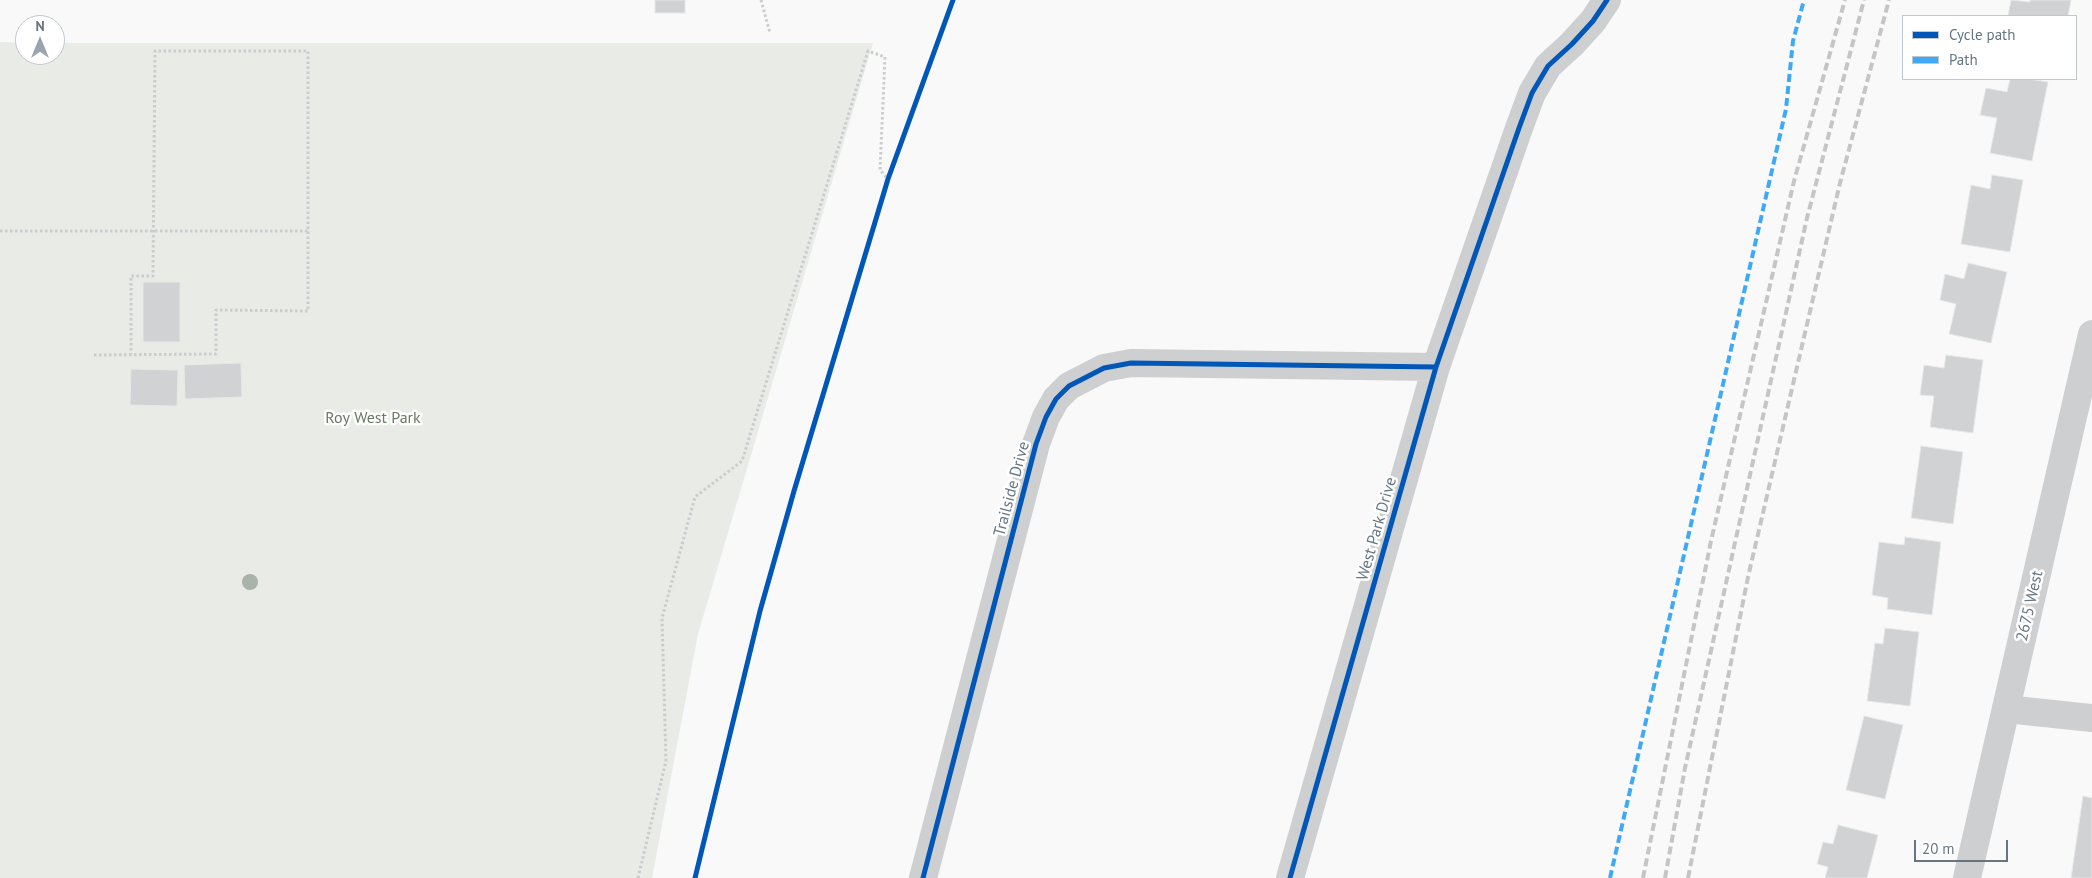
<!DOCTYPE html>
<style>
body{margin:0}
#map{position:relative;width:2092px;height:878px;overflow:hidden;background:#f9f9f9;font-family:"PT Sans",sans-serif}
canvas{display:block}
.legend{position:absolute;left:1902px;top:15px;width:175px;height:65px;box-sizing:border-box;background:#fff;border:1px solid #c1c8cd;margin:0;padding:6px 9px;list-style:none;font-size:15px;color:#657683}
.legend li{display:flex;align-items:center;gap:10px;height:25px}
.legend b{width:25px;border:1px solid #c1c8cd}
.north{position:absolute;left:15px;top:15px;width:50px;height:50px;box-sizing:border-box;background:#fff;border:1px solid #c1c8cd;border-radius:50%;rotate:0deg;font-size:14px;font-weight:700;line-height:20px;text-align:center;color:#657683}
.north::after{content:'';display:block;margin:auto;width:18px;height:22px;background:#99a4ac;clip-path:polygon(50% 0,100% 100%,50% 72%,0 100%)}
.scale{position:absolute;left:1914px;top:840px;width:94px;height:22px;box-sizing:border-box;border:2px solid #657683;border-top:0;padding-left:6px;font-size:15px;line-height:18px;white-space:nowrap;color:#657683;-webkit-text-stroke:4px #fff;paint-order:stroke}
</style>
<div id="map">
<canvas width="2092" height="878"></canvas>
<ul class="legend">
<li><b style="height:6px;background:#0057b8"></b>Cycle path</li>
<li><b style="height:6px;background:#3fa9f5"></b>Path</li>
</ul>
<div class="north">N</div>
<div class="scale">20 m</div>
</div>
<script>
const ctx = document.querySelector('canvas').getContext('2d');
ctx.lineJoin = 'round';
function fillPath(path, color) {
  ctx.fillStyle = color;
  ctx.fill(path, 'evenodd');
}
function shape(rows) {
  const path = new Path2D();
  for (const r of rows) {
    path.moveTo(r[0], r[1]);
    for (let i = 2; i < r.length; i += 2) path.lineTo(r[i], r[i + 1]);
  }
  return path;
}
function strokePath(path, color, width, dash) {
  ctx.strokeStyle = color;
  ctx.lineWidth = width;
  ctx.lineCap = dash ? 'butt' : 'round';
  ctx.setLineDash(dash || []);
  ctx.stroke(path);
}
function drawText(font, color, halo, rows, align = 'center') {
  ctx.font = font + ' "PT Sans",sans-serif';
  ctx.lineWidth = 5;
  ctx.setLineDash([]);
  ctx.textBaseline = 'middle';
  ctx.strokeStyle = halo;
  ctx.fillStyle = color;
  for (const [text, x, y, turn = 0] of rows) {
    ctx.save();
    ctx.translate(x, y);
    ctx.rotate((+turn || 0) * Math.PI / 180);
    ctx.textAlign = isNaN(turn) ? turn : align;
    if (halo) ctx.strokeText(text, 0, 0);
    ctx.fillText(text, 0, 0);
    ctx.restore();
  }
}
const green = shape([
 [0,42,25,43,25,55,55,55,55,43,873,43,698,634,652,878,0,878]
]);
const building = shape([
 [655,0,685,0,685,13,655,13,655,0],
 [2011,0,2030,2,2030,0,2071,0,2068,16,2008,16,2011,0],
 [2010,79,2029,79,2048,82,2032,161,1990,153,1997,118,1980,115,1986,88,2007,92,2010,79],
 [1992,175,2023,180,2010,252,1961,244,1971,185,1990,189,1992,175],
 [1968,263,2007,272,1991,343,1949,334,1956,304,1940,300,1945,274,1964,279,1968,263],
 [143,282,180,282,180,342,143,342,143,282],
 [1946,355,1983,360,1973,433,1930,427,1934,396,1920,395,1924,365,1944,368,1946,355],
 [241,363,242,397,185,399,184,365,241,363],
 [131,369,178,370,177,406,130,405,131,369],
 [1921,446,1963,452,1953,524,1911,518,1921,446],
 [1905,537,1941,542,1932,615,1887,609,1888,598,1872,595,1879,542,1904,545,1905,537],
 [1885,628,1919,632,1910,706,1867,701,1875,643,1883,644,1885,628],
 [1864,716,1903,725,1885,799,1846,790,1864,716],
 [2083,796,2092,798,2092,878,2071,878,2083,796],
 [1838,825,1878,835,1867,878,1825,878,1828,867,1817,864,1823,842,1833,844,1838,825]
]);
const path = shape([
 [761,0,770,33],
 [0,231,308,231],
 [94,355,216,354,216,310,308,311,308,51,155,51,153,276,131,276,131,354],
 [638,878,666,761,662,618,695,497,742,461,868,51,885,57,880,170,888,179]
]);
const minor = shape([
 [2006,709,2092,718],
 [923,878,1036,444,1046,417,1056,399,1069,386,1104,368,1131,363,1436,367],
 [1290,878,1436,367,1519,128,1532,93,1548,66,1572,44,1593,21,1607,0]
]);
const tertiary = shape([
 [1967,878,2092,334]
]);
const rail = shape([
 [1643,878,1711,541,1794,181,1845,0],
 [1665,878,1685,768,1807,218,1864,0],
 [1688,878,1748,577,1840,183,1889,0]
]);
const quiet = shape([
 [1610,878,1786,109,1793,41,1804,0]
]);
const cycleway = shape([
 [695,878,760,611,794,491,888,179,953,0],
 [923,878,1036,444,1046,417,1056,399,1069,386,1104,368,1131,363,1436,367],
 [1290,878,1436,367,1519,128,1532,93,1548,66,1572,44,1593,21,1607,0]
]);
const trees = [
 [250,582]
];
const parkNames = [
 ["Roy West Park",373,418]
];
const streetNames = [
 ["Trailside Drive",1012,489,-75],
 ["West Park Drive",1377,529,-74],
 ["2675 West",2030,606,-77]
];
fillPath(green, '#e8ebe6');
fillPath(building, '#d0d2d3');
strokePath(building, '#e8e8e8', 1);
strokePath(path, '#cbcccd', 3, [2.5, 2.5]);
strokePath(minor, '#cecfd0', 28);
strokePath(tertiary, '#cecfd0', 28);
strokePath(rail, '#c3c5c6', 4, [8, 4]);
strokePath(quiet, '#3fa9f5', 4, [8, 4]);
strokePath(cycleway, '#0057b8', 5);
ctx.fillStyle = '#a9b3a7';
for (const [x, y] of trees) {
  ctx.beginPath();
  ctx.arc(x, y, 8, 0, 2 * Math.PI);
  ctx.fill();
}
drawText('16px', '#687a64', '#fff', parkNames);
drawText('16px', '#657683', '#fff', streetNames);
</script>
